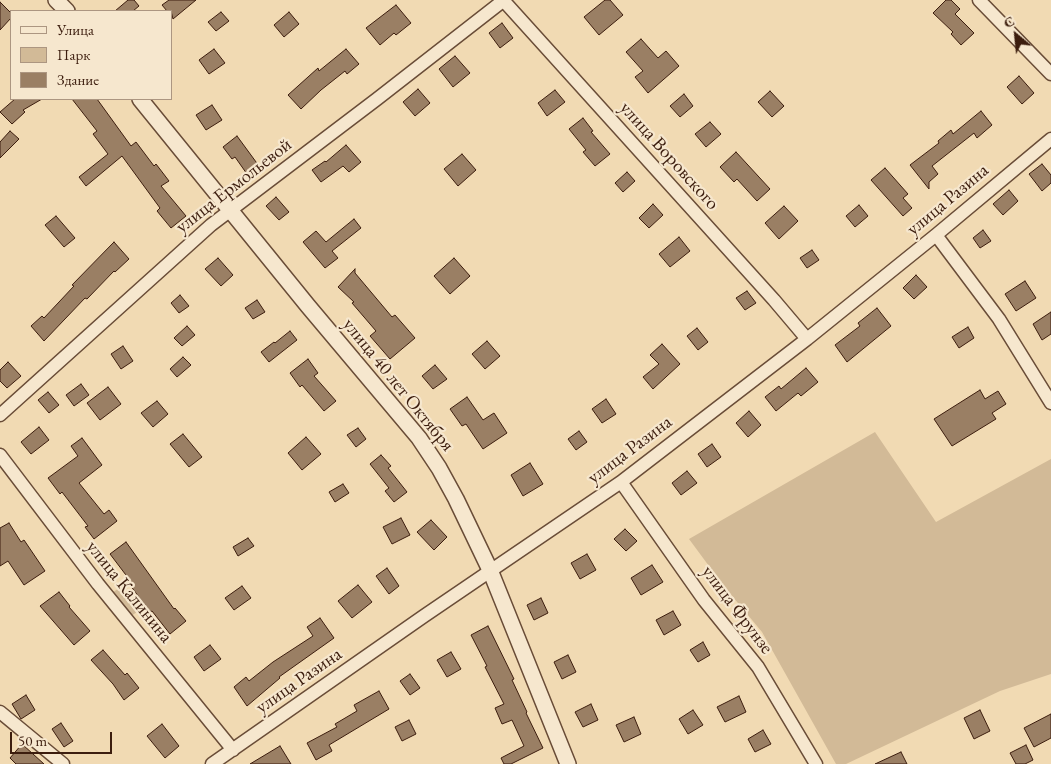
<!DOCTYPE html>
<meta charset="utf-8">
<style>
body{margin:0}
#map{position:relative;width:1051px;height:764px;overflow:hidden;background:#f1dab3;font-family:"EB Garamond",serif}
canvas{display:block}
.legend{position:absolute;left:10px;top:10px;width:162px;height:90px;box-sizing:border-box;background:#f6e7ce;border:1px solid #ac9681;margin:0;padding:6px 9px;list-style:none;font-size:15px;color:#3c1d0e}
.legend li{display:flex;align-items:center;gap:10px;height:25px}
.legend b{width:25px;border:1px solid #ac9681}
.north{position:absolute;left:991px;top:10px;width:50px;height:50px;-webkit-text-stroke:4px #f6e7ce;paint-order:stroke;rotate:332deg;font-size:14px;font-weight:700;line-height:20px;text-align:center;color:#3c1d0e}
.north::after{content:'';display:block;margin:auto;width:18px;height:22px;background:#3c1d0e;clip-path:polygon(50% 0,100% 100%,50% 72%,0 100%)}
.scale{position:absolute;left:10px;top:732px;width:102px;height:22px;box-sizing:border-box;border:2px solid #3c1d0e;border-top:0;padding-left:6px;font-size:15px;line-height:18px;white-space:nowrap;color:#3c1d0e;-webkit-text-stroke:4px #f6e7ce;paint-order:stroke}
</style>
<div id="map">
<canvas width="1051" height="764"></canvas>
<ul class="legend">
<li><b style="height:6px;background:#f6e7ce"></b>Улица</li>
<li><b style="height:14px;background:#d2ba97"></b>Парк</li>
<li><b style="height:14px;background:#9a7f64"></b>Здание</li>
</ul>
<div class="north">С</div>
<div class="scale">50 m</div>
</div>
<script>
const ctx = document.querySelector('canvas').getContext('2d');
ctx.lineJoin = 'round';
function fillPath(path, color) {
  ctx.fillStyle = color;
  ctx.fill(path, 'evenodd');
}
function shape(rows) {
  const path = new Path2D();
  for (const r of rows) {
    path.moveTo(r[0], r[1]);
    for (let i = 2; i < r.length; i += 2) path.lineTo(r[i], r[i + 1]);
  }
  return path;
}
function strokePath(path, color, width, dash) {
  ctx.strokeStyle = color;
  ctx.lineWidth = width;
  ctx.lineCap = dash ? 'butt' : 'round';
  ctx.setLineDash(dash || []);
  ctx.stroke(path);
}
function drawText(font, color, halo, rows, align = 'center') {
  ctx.font = font + ' "EB Garamond",serif';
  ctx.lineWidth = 4.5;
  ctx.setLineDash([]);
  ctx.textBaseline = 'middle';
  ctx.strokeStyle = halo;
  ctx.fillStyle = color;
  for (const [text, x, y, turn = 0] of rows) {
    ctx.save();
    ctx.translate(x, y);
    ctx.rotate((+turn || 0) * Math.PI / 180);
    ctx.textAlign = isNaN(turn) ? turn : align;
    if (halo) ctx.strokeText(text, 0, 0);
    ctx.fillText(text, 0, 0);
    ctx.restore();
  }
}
const green = shape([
 [875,432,936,522,1051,459,1051,674,1000,691,846,764,836,764,762,632,723,585,689,539],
 [122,586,140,610,131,616,112,593]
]);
const building = shape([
 [128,0,134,0,139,6,133,11,115,11,128,0],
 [169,0,196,0,173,19,171,11,167,11,162,5,169,0],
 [605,0,610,0,623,15,599,35,584,17,605,0],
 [946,0,951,0,960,9,955,14,974,33,961,45,951,34,953,32,933,13,946,0],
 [0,2,11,13,11,18,0,30,0,2],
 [396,5,411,23,396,35,394,33,380,45,366,28,396,5],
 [221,12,229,21,216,31,208,22,221,12],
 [289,12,299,24,284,37,274,25,289,12],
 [502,23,513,38,500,48,489,33,502,23],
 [641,39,658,58,666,51,679,66,648,93,635,77,643,71,626,52,641,39],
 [214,49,225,63,209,74,199,60,214,49],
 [346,49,359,64,347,74,345,71,321,90,301,109,288,95,318,68,319,71,346,49],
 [455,56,470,73,453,87,439,69,455,56],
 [1019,76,1034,93,1022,104,1007,87,1019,76],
 [418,89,430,103,415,116,403,102,418,89],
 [555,90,565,102,547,116,538,103,555,90],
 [770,91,784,106,772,117,758,102,770,91],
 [684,94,693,106,680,117,670,106,684,94],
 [15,99,42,99,23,110,25,112,12,124,0,112,15,99],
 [72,99,97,99,131,146,136,142,154,166,156,164,169,181,161,186,186,216,171,228,157,211,160,208,122,156,86,186,79,177,108,154,93,134,97,131,72,99],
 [212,105,222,120,206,130,196,115,212,105],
 [981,111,992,125,977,138,974,133,932,166,938,174,929,182,929,189,910,165,939,143,938,141,951,130,953,134,981,111],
 [583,118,593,131,591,132,610,154,595,166,583,152,586,150,569,129,583,118],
 [710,122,721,134,706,147,695,134,710,122],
 [10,131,19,139,0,158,0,142,10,131],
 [237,136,259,166,247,174,235,157,232,159,223,147,237,136],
 [346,145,361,162,349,172,343,166,321,182,312,170,325,161,326,162,346,145],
 [736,152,770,189,757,201,737,179,734,182,720,167,736,152],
 [462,154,476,170,458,186,444,169,462,154],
 [1042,164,1051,175,1051,183,1042,191,1029,174,1042,164],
 [885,168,908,194,903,198,912,208,903,216,871,180,885,168],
 [627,172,635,181,623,192,615,183,627,172],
 [1009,190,1018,201,1003,215,993,204,1009,190],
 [276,197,289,212,279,220,266,206,276,197],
 [653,204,663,215,649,228,639,218,653,204],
 [859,205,868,216,855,227,846,216,859,205],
 [784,206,798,221,779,239,765,223,784,206],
 [56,216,75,238,64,247,45,225,56,216],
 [354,219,361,228,332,251,338,258,325,268,303,242,316,231,326,242,354,219],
 [983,230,991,241,980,248,973,238,983,230],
 [679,237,690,251,670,267,659,254,679,237],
 [114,242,129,259,115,272,114,271,87,299,85,298,44,341,31,326,42,316,44,318,74,286,72,285,114,242],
 [812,250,819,260,807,268,800,258,812,250],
 [218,258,233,275,221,286,205,269,218,258],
 [454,258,470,276,450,294,434,276,454,258],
 [355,269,355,273,392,317,395,315,415,338,390,359,370,336,376,331,352,303,354,302,338,287,355,269],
 [916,275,927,287,914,299,903,288,916,275],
 [1025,281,1036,298,1016,311,1005,294,1025,281],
 [747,291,756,303,745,310,736,298,747,291],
 [180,295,189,306,179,313,171,303,180,295],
 [257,300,265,312,253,319,245,308,257,300],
 [877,308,891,326,847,362,835,345,860,326,858,323,877,308],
 [1051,312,1051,334,1042,340,1033,324,1051,312],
 [187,326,195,335,182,346,174,338,187,326],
 [968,327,974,338,959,348,952,337,968,327],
 [697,328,708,342,698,350,687,336,697,328],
 [290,331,297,340,269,362,261,352,274,342,275,343,290,331],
 [487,341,500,356,485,369,472,354,487,341],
 [662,344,680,364,653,389,643,377,659,364,650,355,662,344],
 [123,346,133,361,121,369,111,354,123,346],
 [183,357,191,365,177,377,170,369,183,357],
 [308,359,318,373,314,376,336,401,324,411,302,385,300,387,290,373,308,359],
 [8,362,21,376,7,388,0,381,0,370,8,362],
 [435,365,447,379,433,389,422,376,435,365],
 [806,368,818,382,801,396,798,393,776,411,765,397,779,386,781,389,806,368],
 [81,384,89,395,74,406,66,395,81,384],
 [108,387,121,404,100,420,87,403,108,387],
 [980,390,985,399,998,391,1006,404,992,413,996,419,952,446,934,419,980,390],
 [48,392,59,405,49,413,38,400,48,392],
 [467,397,483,420,494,413,507,433,483,449,466,424,462,426,450,409,467,397],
 [606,399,616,414,602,423,592,409,606,399],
 [157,401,168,414,153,427,141,413,157,401],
 [749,411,761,425,748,437,736,423,749,411],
 [39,427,49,440,31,454,21,442,39,427],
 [358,428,366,439,356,447,347,435,358,428],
 [579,431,587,442,576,450,568,439,579,431],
 [183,434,202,457,189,467,170,444,183,434],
 [306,437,321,454,302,470,288,453,306,437],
 [82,438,102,465,79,483,104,514,109,510,117,521,94,539,85,527,88,526,62,492,60,494,48,478,78,456,71,446,82,438],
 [712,444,721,457,707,467,698,454,712,444],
 [381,455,391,466,388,468,407,492,394,502,385,491,389,488,370,464,381,455],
 [530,463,543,484,523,496,511,475,530,463],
 [687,471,697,483,681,495,672,483,687,471],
 [343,484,349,493,335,502,329,492,343,484],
 [401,518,410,535,392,544,383,527,401,518],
 [431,520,447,537,434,550,417,532,431,520],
 [9,523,21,542,24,540,45,571,24,585,8,561,0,566,0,528,9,523],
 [625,529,637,541,626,551,614,539,625,529],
 [248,538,254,546,238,556,233,547,248,538],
 [126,542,174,609,175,608,186,621,170,634,152,611,150,612,130,585,132,583,110,554,126,542],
 [587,554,596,570,580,579,571,563,587,554],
 [652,565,663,582,641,595,631,578,652,565],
 [387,568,399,586,389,594,376,576,387,568],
 [358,585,372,602,352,618,338,601,358,585],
 [242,586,251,598,234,610,225,598,242,586],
 [59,592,70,606,69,607,90,631,74,645,40,606,59,592],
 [541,598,548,613,534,620,527,605,541,598],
 [673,611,681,625,664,635,656,620,673,611],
 [320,618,334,638,279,677,280,678,247,706,234,687,246,677,249,681,273,662,313,636,307,627,320,618],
 [488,626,514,679,512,680,527,712,526,713,543,748,511,764,504,764,501,758,524,746,512,720,502,724,495,708,504,704,485,667,487,666,471,635,488,626],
 [703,642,710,655,698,662,690,650,703,642],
 [210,645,221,659,204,671,194,657,210,645],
 [103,650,125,675,127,673,139,688,124,700,113,684,91,660,103,650],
 [451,652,461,669,447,677,437,660,451,652],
 [568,655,576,672,562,679,554,662,568,655],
 [410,674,420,688,410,695,400,681,410,674],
 [379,691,389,709,329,745,332,751,316,760,307,743,337,727,335,724,357,711,354,705,379,691],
 [26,695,35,710,21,719,12,704,26,695],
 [739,696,746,712,725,722,717,707,739,696],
 [591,704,598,720,583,727,575,712,591,704],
 [693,710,703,725,688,734,679,719,693,710],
 [980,710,990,731,974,739,964,718,980,710],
 [1051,714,1051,738,1034,747,1024,728,1051,714],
 [634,717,641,734,624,742,616,725,634,717],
 [409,720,416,734,402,741,395,727,409,720],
 [61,723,73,741,64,747,52,729,61,723],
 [162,724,179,746,165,758,147,736,162,724],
 [763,730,771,744,755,752,748,739,763,730],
 [22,744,44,764,16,764,10,758,22,744],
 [1026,745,1033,760,1025,764,1016,764,1010,753,1026,745],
 [280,746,291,764,250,764,280,746],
 [901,752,907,764,875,764,901,752]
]);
const minor = shape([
 [503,0,774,300,807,339],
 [979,0,1051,74],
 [936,235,999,319,1051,403],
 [0,415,211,225,377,99,504,0],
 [0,455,98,584,233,750],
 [621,482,704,600,758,667,816,764],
 [0,712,63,764],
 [212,764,424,616,621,482,807,339,936,235,1051,139]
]);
const tertiary = shape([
 [56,0,67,11],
 [140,99,308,306,419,438,439,468,456,499,490,570,568,764]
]);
const streetNames = [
 ["улица Воровского",669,156,48],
 ["улица Ермольевой",234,186,-38],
 ["улица Разина",948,200,-40],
 ["улица 40 лет Октября",398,385,51],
 ["улица Разина",630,450,-37],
 ["улица Калинина",129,592,51],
 ["улица Фрунзе",737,610,53],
 ["улица Разина",299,681,-35]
];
fillPath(green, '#d2ba97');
fillPath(building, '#9a7f64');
strokePath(building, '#3c1d0e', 1);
strokePath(minor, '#694c37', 15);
strokePath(tertiary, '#694c37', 18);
strokePath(minor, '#f6e7ce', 12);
strokePath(tertiary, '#f6e7ce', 15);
drawText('19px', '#3c1d0e', '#f6e7ce', streetNames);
</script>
